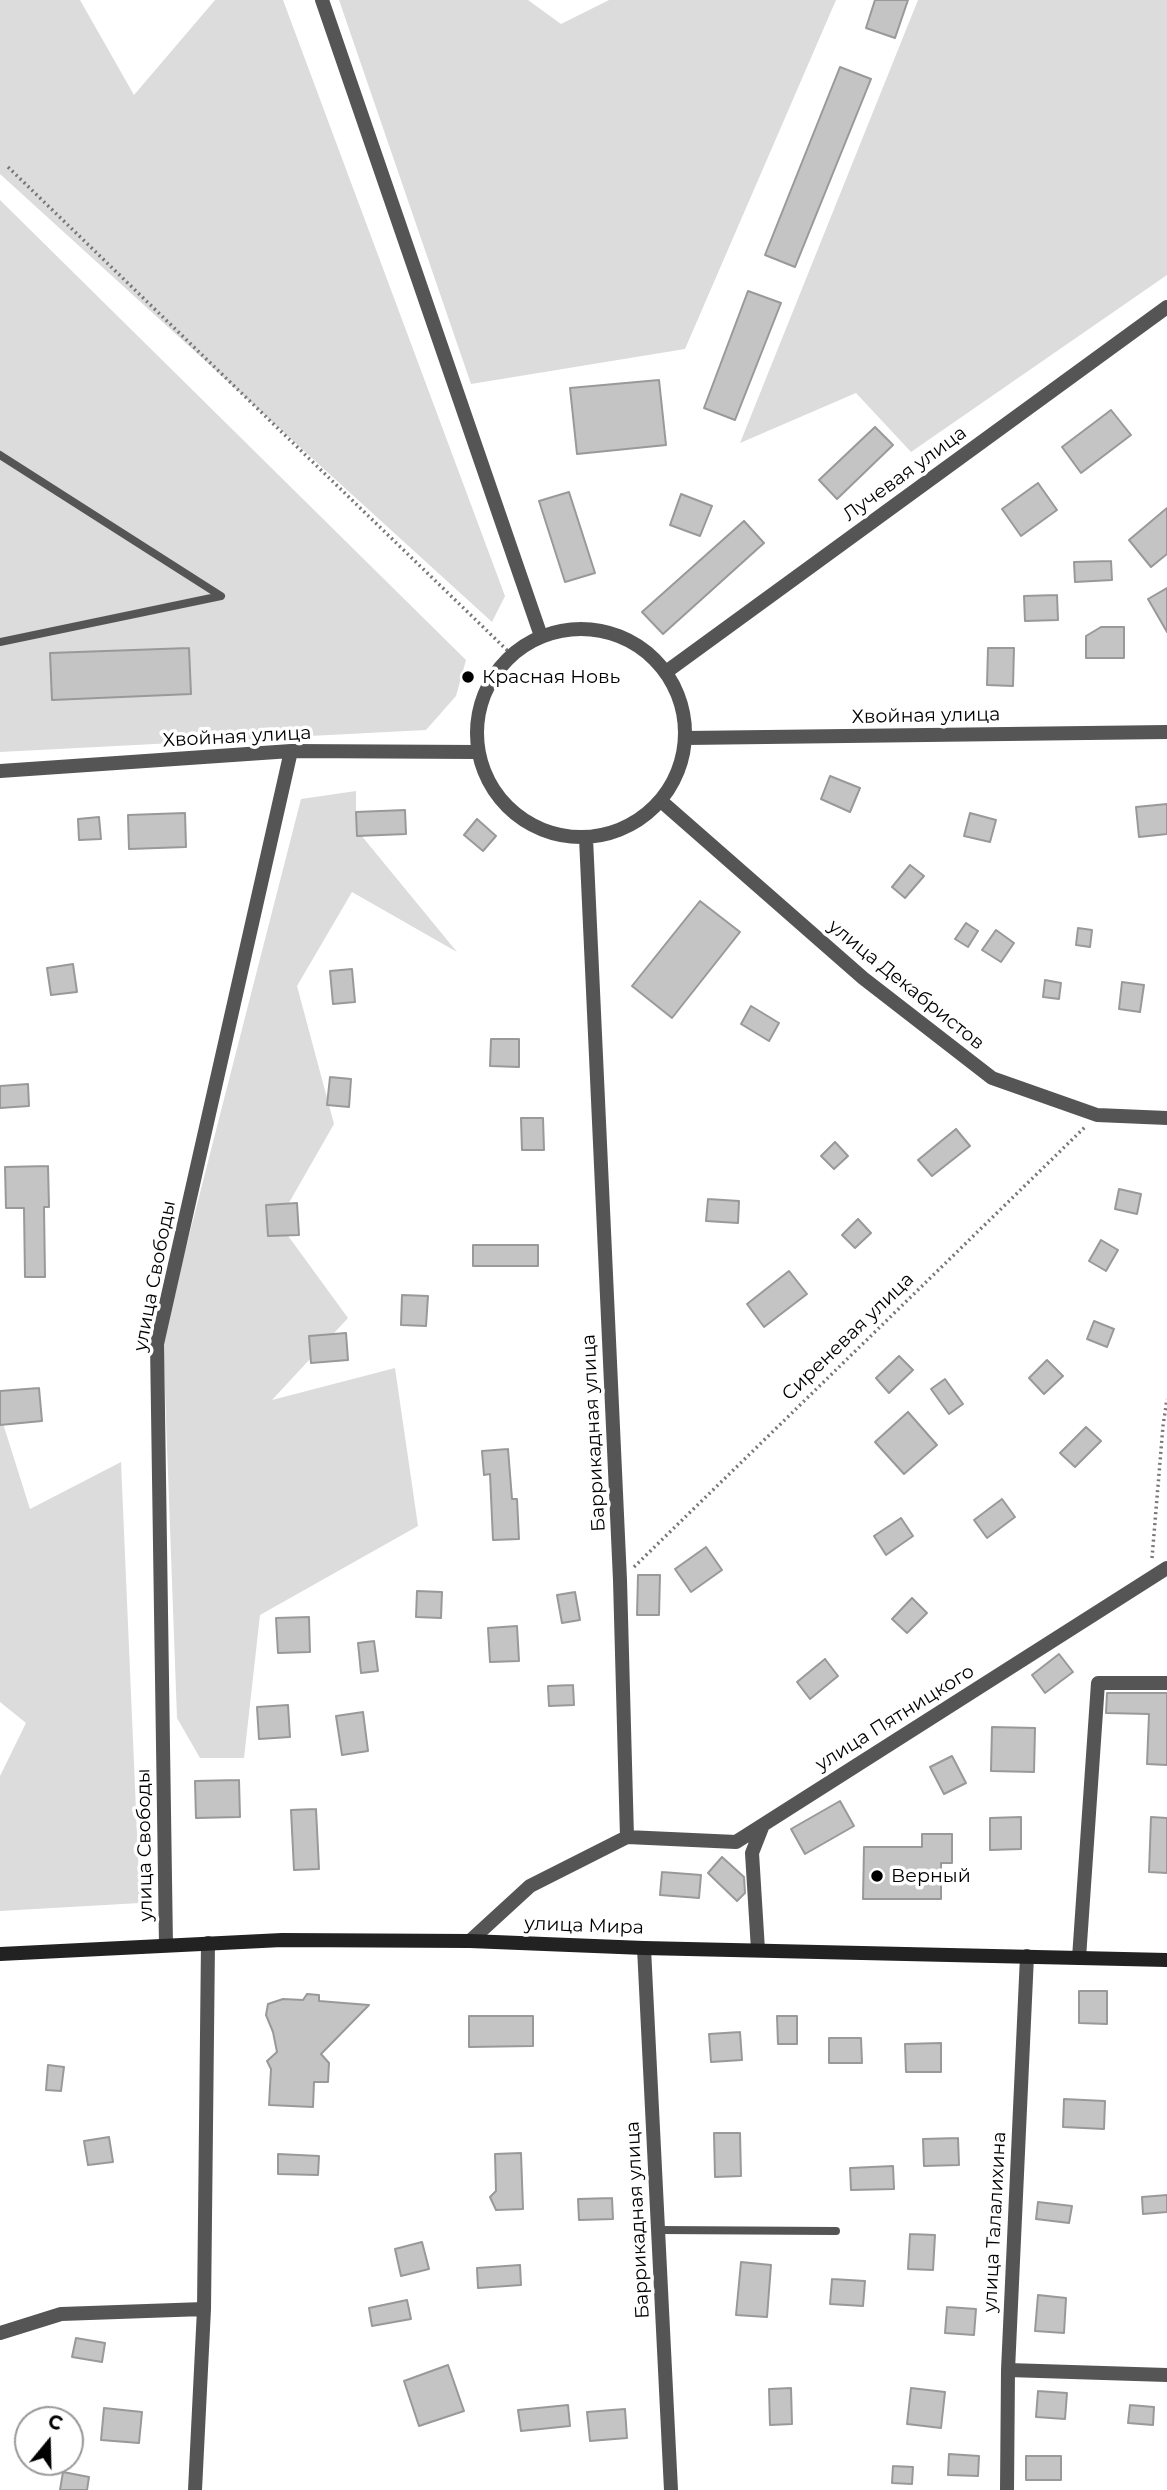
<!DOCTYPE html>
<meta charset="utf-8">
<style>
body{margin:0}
#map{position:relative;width:1167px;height:2490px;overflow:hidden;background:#fff;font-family:Montserrat,sans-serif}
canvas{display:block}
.north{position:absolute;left:14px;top:2406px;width:70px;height:70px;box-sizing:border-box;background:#fff;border:2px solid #999;border-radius:50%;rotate:19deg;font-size:19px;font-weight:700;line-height:28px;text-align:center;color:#000}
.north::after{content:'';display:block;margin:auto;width:24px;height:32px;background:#000;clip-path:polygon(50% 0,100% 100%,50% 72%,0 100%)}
</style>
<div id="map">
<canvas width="1167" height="2490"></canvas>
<div class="north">С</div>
</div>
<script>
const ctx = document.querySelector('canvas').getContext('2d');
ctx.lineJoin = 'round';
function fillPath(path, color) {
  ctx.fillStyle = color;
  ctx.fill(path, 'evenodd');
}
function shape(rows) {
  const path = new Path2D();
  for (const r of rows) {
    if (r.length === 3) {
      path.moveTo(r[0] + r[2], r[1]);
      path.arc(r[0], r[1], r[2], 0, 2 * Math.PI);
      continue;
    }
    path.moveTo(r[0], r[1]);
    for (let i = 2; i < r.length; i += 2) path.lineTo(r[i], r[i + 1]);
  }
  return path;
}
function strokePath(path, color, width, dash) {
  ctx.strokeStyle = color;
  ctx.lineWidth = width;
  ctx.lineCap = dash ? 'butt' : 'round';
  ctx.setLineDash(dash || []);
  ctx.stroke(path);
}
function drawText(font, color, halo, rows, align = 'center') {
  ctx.font = font + ' Montserrat,sans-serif';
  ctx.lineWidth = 7;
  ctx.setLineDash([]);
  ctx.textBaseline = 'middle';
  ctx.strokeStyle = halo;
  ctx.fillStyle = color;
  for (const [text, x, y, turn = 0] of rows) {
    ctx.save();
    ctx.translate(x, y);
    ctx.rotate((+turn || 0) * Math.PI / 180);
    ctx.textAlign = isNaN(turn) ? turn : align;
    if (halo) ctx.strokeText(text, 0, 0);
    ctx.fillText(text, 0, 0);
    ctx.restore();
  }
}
const green = shape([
 [0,0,80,0,134,95,215,0,283,0,505,596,492,622,0,174],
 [339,0,528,0,561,24,609,0,836,0,685,349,471,384],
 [918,0,1167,0,1167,275,911,452,856,393,740,443],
 [0,200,466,660,456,696,426,730,0,752],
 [356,791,356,829,457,952,352,892,297,986,334,1124,278,1222,348,1318,272,1400,395,1368,418,1526,260,1615,244,1758,200,1758,177,1718,163,1337,301,799],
 [0,1414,30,1509,121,1462,140,1903,0,1911,0,1776,26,1723,0,1702]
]);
const building = shape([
 [875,0,908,0,895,38,866,28,875,0],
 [840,67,871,79,795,267,765,255,840,67],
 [748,291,781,303,735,420,704,408,748,291],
 [659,380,666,445,577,454,570,388,659,380],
 [1111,410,1131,435,1081,473,1062,447,1111,410],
 [875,427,893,445,837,499,819,480,875,427],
 [1038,483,1057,510,1021,536,1002,509,1038,483],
 [569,492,595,573,565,582,539,501,569,492],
 [681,494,712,506,700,536,670,525,681,494],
 [1167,508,1167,554,1151,567,1129,540,1167,508],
 [744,521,764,543,663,634,642,612,744,521],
 [1111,561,1112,580,1075,582,1074,562,1111,561],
 [1167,588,1167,632,1148,599,1167,588],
 [1057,595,1058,620,1025,621,1024,596,1057,595],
 [1101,627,1124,627,1124,658,1086,658,1086,636,1101,627],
 [189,648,191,694,52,700,50,653,189,648],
 [988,648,1014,648,1013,686,987,685,988,648],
 [830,776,860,788,850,812,821,799,830,776],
 [1167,804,1167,834,1139,837,1136,807,1167,804],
 [405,810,406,834,357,836,356,812,405,810],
 [185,813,186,847,129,849,128,815,185,813],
 [970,813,996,820,990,842,964,836,970,813],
 [99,817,101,839,79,840,78,819,99,817],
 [477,819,496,836,483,851,464,835,477,819],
 [910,865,924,876,905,898,892,887,910,865],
 [700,901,740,932,672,1018,632,986,700,901],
 [966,923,978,931,968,947,955,939,966,923],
 [1078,928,1092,930,1090,947,1076,945,1078,928],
 [996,930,1014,943,1001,962,982,950,996,930],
 [73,964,77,992,51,995,47,968,73,964],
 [352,969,355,1002,333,1004,330,971,352,969],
 [1045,980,1061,983,1059,999,1043,997,1045,980],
 [1122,982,1144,985,1140,1012,1119,1009,1122,982],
 [751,1006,779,1023,769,1041,741,1024,751,1006],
 [491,1039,519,1039,519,1067,490,1066,491,1039],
 [330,1077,351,1079,349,1107,327,1105,330,1077],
 [28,1084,29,1106,0,1108,0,1086,28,1084],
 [521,1118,543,1118,544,1150,522,1150,521,1118],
 [956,1129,970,1146,932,1176,918,1160,956,1129],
 [835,1142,848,1156,834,1169,821,1156,835,1142],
 [48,1166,49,1207,44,1207,45,1277,25,1277,24,1208,6,1208,5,1167,48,1166],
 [1119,1189,1141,1194,1137,1214,1115,1209,1119,1189],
 [708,1199,739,1201,738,1223,706,1221,708,1199],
 [297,1203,299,1235,268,1236,266,1205,297,1203],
 [858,1219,871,1233,855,1248,842,1235,858,1219],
 [1101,1240,1118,1250,1106,1271,1089,1261,1101,1240],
 [473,1245,538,1245,538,1266,473,1266,473,1245],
 [789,1271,807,1294,764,1327,747,1304,789,1271],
 [402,1295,428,1296,426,1326,401,1325,402,1295],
 [1094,1321,1114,1329,1107,1347,1087,1339,1094,1321],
 [346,1333,348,1360,311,1363,309,1336,346,1333],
 [899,1356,913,1370,889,1393,876,1378,899,1356],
 [1047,1360,1063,1376,1044,1394,1029,1378,1047,1360],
 [945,1379,963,1404,949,1414,931,1389,945,1379],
 [39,1388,42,1421,0,1425,0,1391,39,1388],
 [908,1412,937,1445,904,1474,875,1442,908,1412],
 [1086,1427,1101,1441,1075,1467,1060,1453,1086,1427],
 [508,1449,512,1499,517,1499,519,1539,493,1540,490,1474,484,1475,482,1451,508,1449],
 [1002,1499,1015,1517,987,1538,974,1520,1002,1499],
 [901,1518,913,1536,886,1555,874,1536,901,1518],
 [706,1547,722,1570,691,1592,675,1569,706,1547],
 [638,1575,660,1575,659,1615,637,1615,638,1575],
 [417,1591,442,1592,441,1618,416,1617,417,1591],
 [575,1592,580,1620,562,1623,557,1595,575,1592],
 [912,1598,927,1613,907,1633,892,1619,912,1598],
 [309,1617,310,1652,278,1653,276,1618,309,1617],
 [517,1626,519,1661,490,1662,488,1628,517,1626],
 [374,1641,378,1671,361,1673,358,1643,374,1641],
 [1059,1654,1073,1672,1045,1693,1032,1675,1059,1654],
 [825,1659,838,1676,810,1699,797,1682,825,1659],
 [573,1685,574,1705,549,1706,548,1686,573,1685],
 [1107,1693,1167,1693,1167,1765,1147,1764,1149,1714,1106,1713,1107,1693],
 [288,1705,290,1737,259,1739,257,1707,288,1705],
 [363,1712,368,1751,342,1755,336,1716,363,1712],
 [992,1727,1035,1728,1034,1772,991,1771,992,1727],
 [952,1756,966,1783,944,1794,930,1767,952,1756],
 [239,1780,240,1817,196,1818,195,1781,239,1780],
 [840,1801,854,1826,805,1854,791,1829,840,1801],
 [316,1809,319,1869,294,1870,291,1810,316,1809],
 [1021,1817,1021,1849,990,1850,990,1818,1021,1817],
 [1151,1817,1167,1818,1167,1873,1149,1872,1151,1817],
 [922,1834,952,1834,952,1863,941,1863,941,1899,863,1899,864,1847,922,1847,922,1834],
 [722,1857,744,1877,745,1893,737,1901,708,1873,722,1857],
 [662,1872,701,1875,699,1898,660,1895,662,1872],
 [1079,1991,1107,1991,1107,2024,1079,2023,1079,1991],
 [307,1994,319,1995,319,2001,369,2005,321,2054,329,2063,328,2082,314,2082,313,2107,269,2105,271,2069,267,2061,277,2052,273,2032,266,2015,268,2004,283,1999,303,2000,307,1994],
 [469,2016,533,2016,533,2046,469,2047,469,2016],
 [777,2016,797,2016,797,2044,778,2044,777,2016],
 [740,2032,742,2060,711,2062,709,2034,740,2032],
 [829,2038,861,2038,862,2063,829,2063,829,2038],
 [941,2043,941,2072,906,2072,905,2044,941,2043],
 [48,2065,64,2067,61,2091,46,2090,48,2065],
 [1064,2099,1105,2101,1104,2129,1063,2127,1064,2099],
 [714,2133,740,2133,741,2176,715,2177,714,2133],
 [109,2137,113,2162,88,2165,84,2141,109,2137],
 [958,2138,959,2165,924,2166,923,2139,958,2138],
 [521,2153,523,2209,496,2210,490,2197,496,2191,495,2154,521,2153],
 [278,2154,319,2156,318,2175,278,2174,278,2154],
 [893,2166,894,2189,851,2190,850,2168,893,2166],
 [1167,2195,1167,2212,1143,2214,1142,2197,1167,2195],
 [612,2198,613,2219,579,2220,578,2199,612,2198],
 [1038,2202,1072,2206,1069,2223,1036,2219,1038,2202],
 [910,2234,935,2235,933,2270,908,2269,910,2234],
 [422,2242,429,2269,401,2276,395,2249,422,2242],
 [741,2262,771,2265,767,2317,736,2315,741,2262],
 [520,2265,521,2285,478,2288,477,2268,520,2265],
 [832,2279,865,2281,863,2306,830,2304,832,2279],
 [1038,2295,1066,2298,1064,2333,1035,2331,1038,2295],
 [407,2300,411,2319,372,2326,369,2308,407,2300],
 [947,2307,976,2309,974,2335,945,2333,947,2307],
 [76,2338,105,2343,102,2362,72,2357,76,2338],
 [448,2365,464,2411,419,2426,404,2381,448,2365],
 [791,2388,792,2424,770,2425,769,2389,791,2388],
 [911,2388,945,2392,941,2428,907,2424,911,2388],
 [1038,2391,1067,2393,1065,2419,1036,2417,1038,2391],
 [568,2405,570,2426,521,2431,518,2410,568,2405],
 [1130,2405,1154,2407,1153,2425,1128,2423,1130,2405],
 [104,2408,142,2412,139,2443,101,2440,104,2408],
 [625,2409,627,2438,590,2441,587,2412,625,2409],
 [949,2454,979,2456,978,2476,948,2475,949,2454],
 [1026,2456,1061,2456,1061,2480,1026,2480,1026,2456],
 [893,2466,913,2467,912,2484,892,2483,893,2466],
 [63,2472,89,2477,87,2490,60,2490,63,2472]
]);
const path = shape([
 [8,167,512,655],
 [1152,1558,1163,1426,1167,1399],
 [634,1567,1085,1127]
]);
const lane = shape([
 [0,455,221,596,0,642],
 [658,2230,836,2231]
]);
const street = shape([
 [322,0,541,636],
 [581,733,104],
 [666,672,1167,307],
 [686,738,1167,732],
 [0,771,291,751,477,752],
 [661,801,863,978,992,1078,1097,1115,1167,1118],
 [586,838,620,1580,627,1837],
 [470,1941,530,1886,627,1837,736,1842,1167,1568],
 [166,1945,157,1344,291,751],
 [644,1948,671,2490],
 [758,1950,752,1853,763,1825],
 [1079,1958,1098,1683,1167,1683],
 [0,2333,61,2314,204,2309],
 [1008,2370,1167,2375],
 [195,2490,204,2309,208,1943],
 [1007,2490,1008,2370,1027,1956]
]);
const secondary = shape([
 [0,1954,282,1940,470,1941,644,1948,1167,1960]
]);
const markers = [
 [468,677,7,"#000"],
 [877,1876,7,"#000"]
];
const streetNames = [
 ["Лучевая улица",905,474,-36],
 ["Хвойная улица",926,716,-1],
 ["Хвойная улица",237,737,-3],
 ["улица Декабристов",906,985,39],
 ["улица Свободы",155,1276,-79],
 ["Сиреневая улица",848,1337,-44],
 ["Баррикадная улица",594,1433,-93],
 ["улица Пятницкого",895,1718,-32],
 ["улица Свободы",145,1845,-91],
 ["улица Мира",584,1926,2],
 ["Баррикадная улица",638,2220,-93],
 ["улица Талалихина",995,2222,-87]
];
const poiNames = [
 ["Красная Новь",482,677],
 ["Верный",891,1876]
];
fillPath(green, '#dcdcdc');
fillPath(building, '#c4c4c4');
strokePath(building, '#999', 2);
strokePath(path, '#777', 3.5, [2, 3.5]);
strokePath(lane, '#555', 8);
strokePath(street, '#555', 14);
strokePath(secondary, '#222', 14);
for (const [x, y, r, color] of markers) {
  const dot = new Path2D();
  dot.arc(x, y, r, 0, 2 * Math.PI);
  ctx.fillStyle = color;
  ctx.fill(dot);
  strokePath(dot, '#fff', 2.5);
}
drawText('19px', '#000', '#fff', streetNames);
drawText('19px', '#000', '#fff', poiNames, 'left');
</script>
